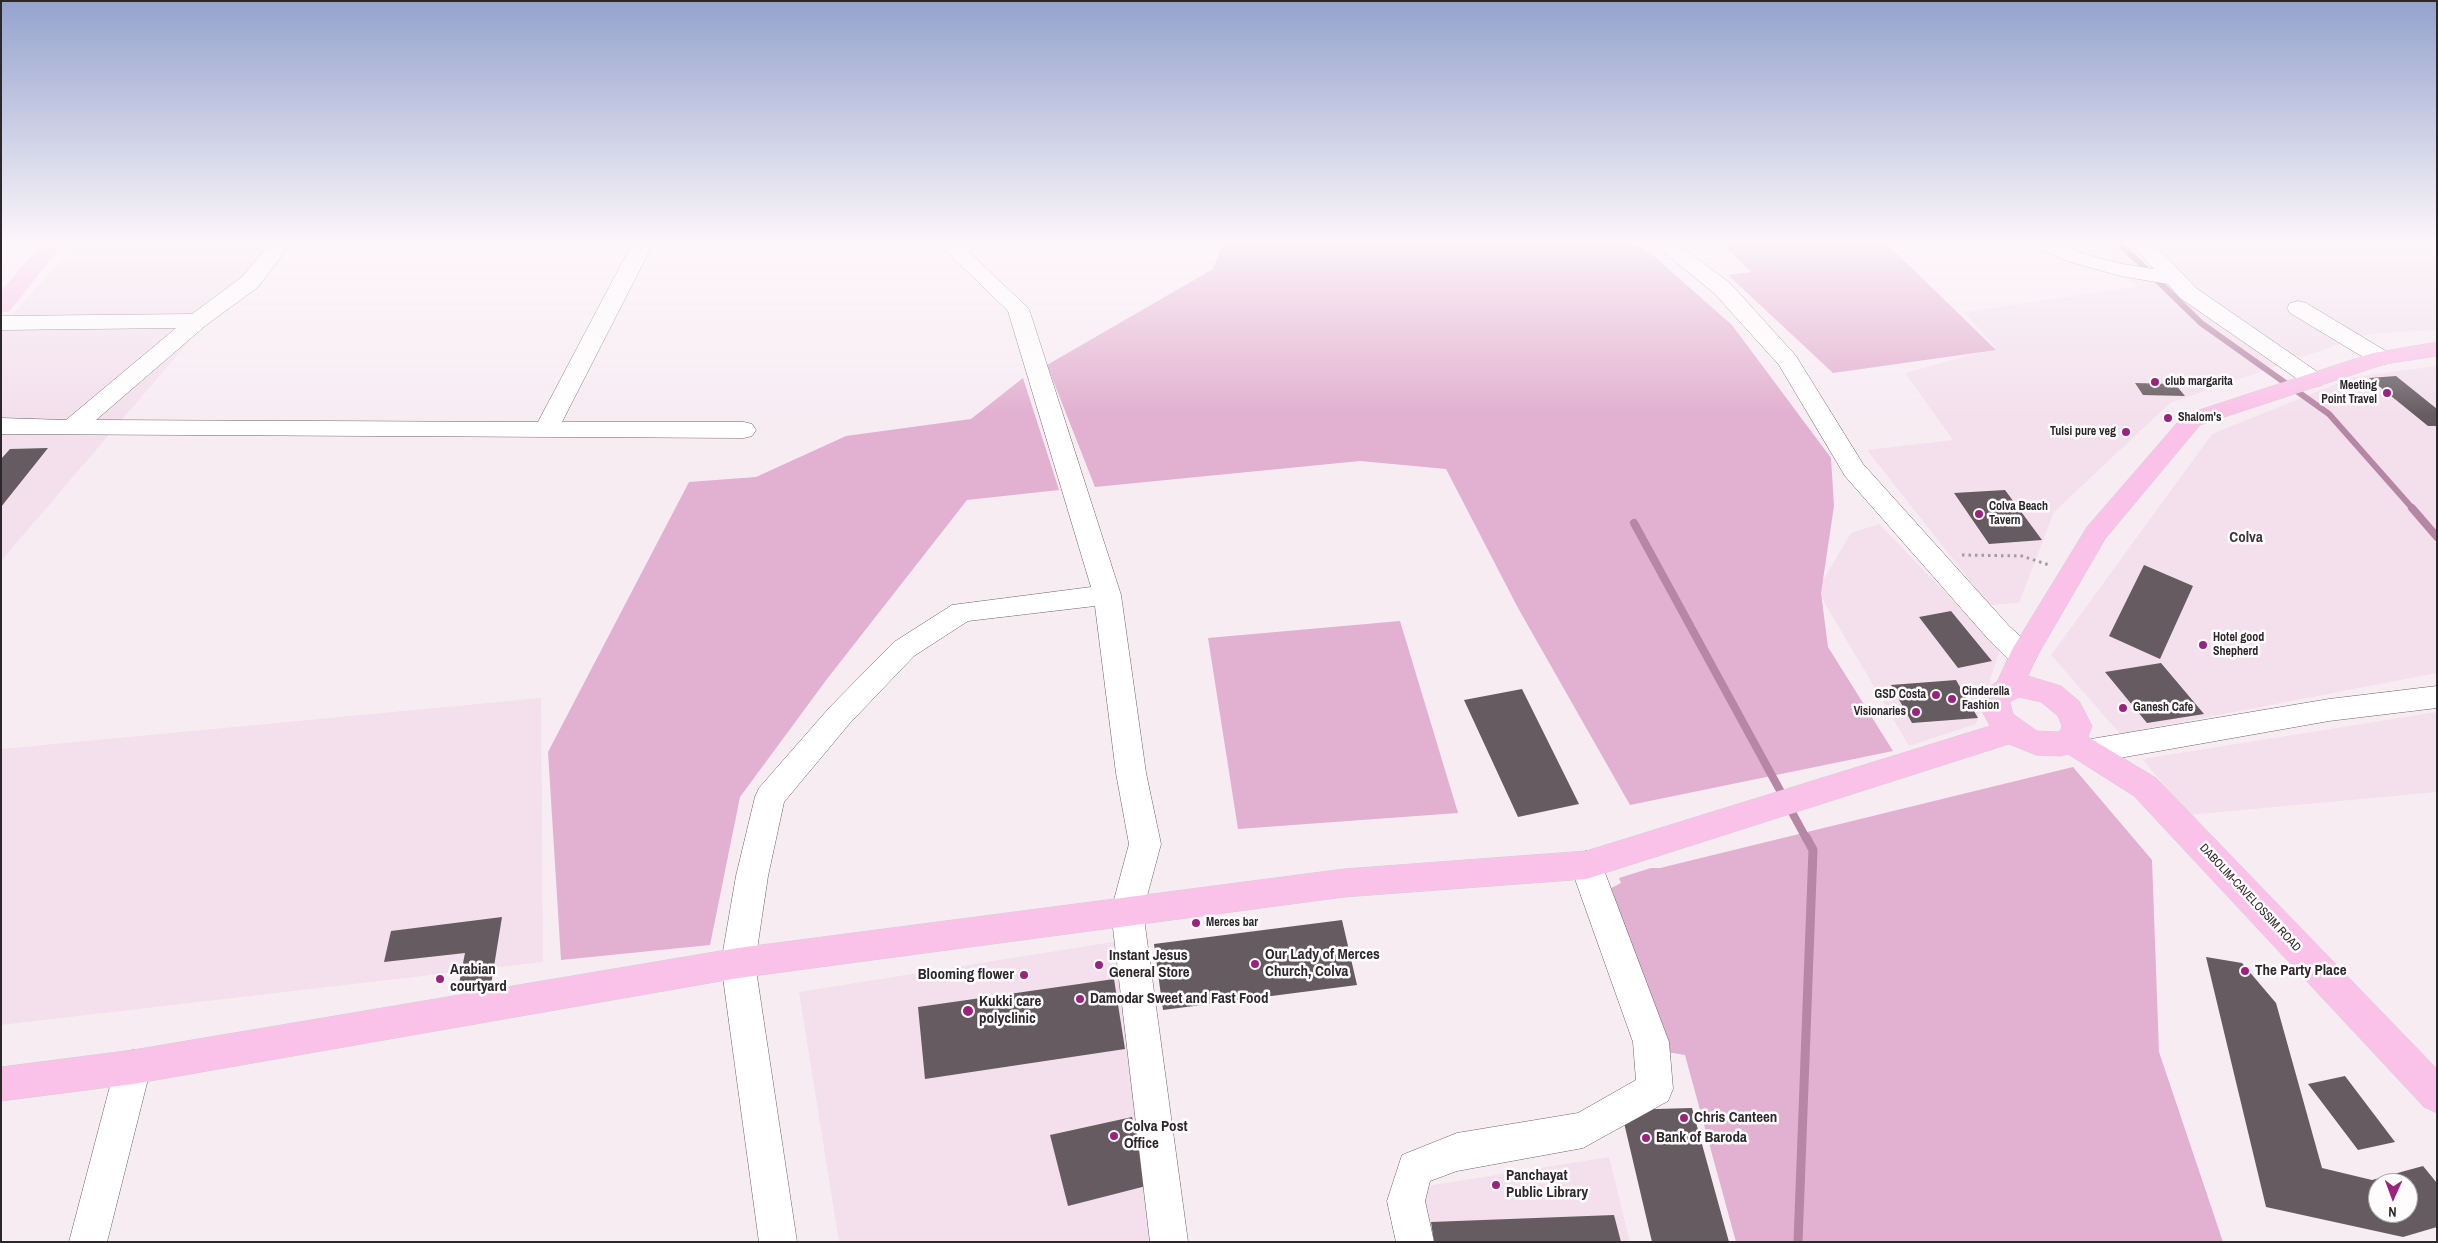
<!DOCTYPE html>
<style>
body{margin:0}
#map{position:relative;width:2438px;height:1243px;overflow:hidden;background:#f8ecf3;font-family:"Archivo Narrow",sans-serif}
canvas{display:block}
.frame{position:absolute;inset:0;border:2px solid #2c272a;pointer-events:none}
.north{position:absolute;left:2368px;top:1173px;width:50px;height:50px;box-sizing:border-box;background:#fffcfe;border:1px solid #aba7a9;border-radius:50%;rotate:182deg;font-size:14px;font-weight:700;line-height:20px;text-align:center;color:#2c272a}
.north::after{content:'';display:block;margin:auto;width:18px;height:22px;background:#9b237d;clip-path:polygon(50% 0,100% 100%,50% 72%,0 100%)}
</style>
<div id="map">
<canvas width="2438" height="1243"></canvas>
<div class="frame"></div>
<div class="north">N</div>
</div>
<script>
const ctx = document.querySelector('canvas').getContext('2d');
ctx.lineJoin = 'round';
function fillPath(path, color) {
  ctx.fillStyle = color;
  ctx.fill(path, 'evenodd');
}
function shape(rows) {
  const path = new Path2D();
  for (const r of rows) {
    path.moveTo(r[0], r[1]);
    for (let i = 2; i < r.length; i += 2) path.lineTo(r[i], r[i + 1]);
  }
  return path;
}
function strokePath(path, color, width, dash) {
  ctx.strokeStyle = color;
  ctx.lineWidth = width;
  ctx.lineCap = dash ? 'butt' : 'round';
  ctx.setLineDash(dash || []);
  ctx.stroke(path);
}
function drawText(font, color, halo, rows, align = 'center') {
  ctx.font = font + ' "Archivo Narrow",sans-serif';
  ctx.lineWidth = 5;
  ctx.setLineDash([]);
  ctx.textBaseline = 'middle';
  ctx.strokeStyle = halo;
  ctx.fillStyle = color;
  for (const [text, x, y, turn = 0] of rows) {
    ctx.save();
    ctx.translate(x, y);
    ctx.rotate((+turn || 0) * Math.PI / 180);
    ctx.textAlign = isNaN(turn) ? turn : align;
    if (halo) ctx.strokeText(text, 0, 0);
    ctx.fillText(text, 0, 0);
    ctx.restore();
  }
}
const built = shape([
 [77,242,274,242,1,561,1,328],
 [2095,242,2437,242,2437,330,2369,334,2170,403,2054,512,2019,603,1989,605,1867,450,1953,440,1905,373,1996,348,1964,312,2136,287],
 [2437,366,2437,673,2120,734,2051,655,2212,434,2353,377],
 [1879,524,2000,649,1976,724,1909,746,1817,590,1851,533],
 [541,698,543,962,1,1025,1,749],
 [2437,712,2437,792,2189,815,2142,759],
 [1125,940,1156,1242,839,1242,799,992],
 [1609,1157,1630,1242,1427,1242,1423,1216,1427,1186]
]);
const green = shape([
 [1223,242,1633,242,1648,251,1732,325,1831,458,1834,506,1821,593,1828,647,1893,751,1630,805,1518,608,1446,469,1360,461,1095,487,1047,365,1213,269],
 [1721,242,1885,242,1996,350,1833,373,1728,275,1751,272],
 [1023,378,1059,490,967,500,827,679,740,797,710,945,561,960,548,752,689,482,756,477,846,436,971,419],
 [1400,621,1458,813,1238,829,1208,638],
 [2073,767,2152,860,2159,1052,2223,1242,1736,1242,1685,1055,1667,1052,1603,892,1621,883,1619,878,1651,868,1660,868]
]);
const streamFar2 = shape([
 [2118,242,2201,323,2329,414,2413,509]
]);
const streamFar1 = shape([
 [2412,508,2437,537],
 [1634,523,1806,838]
]);
const stream = shape([
 [1798,1242,1813,850,1806,837]
]);
const building = shape([
 [2396,376,2437,409,2437,426,2428,426,2369,378],
 [2135,383,2175,384,2185,396,2143,395],
 [48,448,1,507,1,459,10,449],
 [2005,490,2042,540,1989,544,1954,493],
 [2144,565,2193,586,2160,659,2109,636],
 [1951,611,1992,661,1958,668,1919,617],
 [2161,663,2204,714,2147,723,2105,672],
 [1956,680,1978,718,1912,723,1891,685],
 [1522,689,1579,804,1518,817,1464,700],
 [502,917,491,985,458,989,465,953,384,962,391,931],
 [1342,920,1357,985,1163,1010,1154,944],
 [2206,957,2242,963,2276,1003,2322,1168,2372,1180,2423,1166,2437,1183,2437,1227,2403,1237,2266,1207],
 [2378,1183,2408,1183,2408,1213,2378,1213],
 [1114,979,1125,1049,925,1079,918,1007],
 [2345,1076,2395,1142,2358,1150,2308,1084],
 [1692,1108,1729,1242,1652,1242,1621,1110],
 [1132,1117,1150,1185,1068,1206,1050,1135],
 [1614,1215,1621,1242,1434,1242,1431,1222]
]);
const path = shape([
 [1962,555,2022,556,2049,565]
]);
const minor = shape([
 [271,242,292,242,258,287,205,326,96,420,538,422,633,242,654,242,562,422,744,422,752,424,756,430,752,436,744,438,1,434,1,418,66,420,176,328,1,330,1,316,192,314,242,277,271,242],
 [937,242,959,242,1029,309,1121,595,1146,773,1161,844,1143,911,1188,1242,1150,1242,1111,911,1129,844,1116,773,1095,606,968,621,914,656,850,723,784,802,768,876,755,963,797,1242,759,1242,721,963,736,876,755,797,759,788,830,707,894,642,952,605,1091,587,1008,311,937,242],
 [1651,242,1675,242,1730,283,1796,356,1863,464,2009,626,2033,648,2037,656,2033,664,2023,667,2013,664,1989,640,1845,476,1779,365,1714,293,1651,242],
 [2030,242,2058,242,2078,252,2122,264,2154,269,2130,242,2152,242,2196,288,2322,375,2326,380,2322,385,2314,387,2306,385,2180,298,2168,284,2120,276,2064,260,2033,246,2030,242],
 [2298,301,2306,303,2389,353,2392,358,2389,363,2381,365,2373,363,2290,313,2287,308,2290,303,2298,301],
 [2437,686,2437,708,2329,721,2091,763,2080,760,2076,751,2080,742,2091,739,2329,699,2437,686],
 [1586,851,1597,855,1602,865,1669,1042,1673,1089,1668,1101,1583,1148,1457,1171,1430,1181,1425,1201,1434,1242,1396,1242,1387,1201,1402,1155,1457,1133,1578,1113,1636,1080,1633,1042,1570,865,1575,855,1586,851],
 [133,1050,146,1055,151,1067,107,1242,69,1242,115,1067,120,1055,133,1050]
]);
const major = shape([
 [43,242,64,242,9,311,1,312,1,292,43,242],
 [2437,342,2437,356,2385,364,2200,425,2105,539,2036,658,2028,676,2061,686,2079,701,2092,726,2088,737,2156,778,2437,1069,2437,1113,2424,1107,2134,796,2068,754,2061,756,2036,755,2009,744,1586,879,1344,897,738,978,133,1084,1,1101,1,1067,133,1050,738,948,1344,869,1586,851,1990,726,1982,711,1982,702,1990,686,1997,682,2013,648,2087,527,2184,415,2373,353,2437,342],
 [2019,697,2041,702,2058,716,2062,726,2061,729,2059,732,2037,731,2013,714,2010,702,2019,697]
]);
const markers = [
 [2155,382,5,"#9b237d"],
 [2387,393,5,"#9b237d"],
 [2168,418,5,"#9b237d"],
 [2126,432,5,"#9b237d"],
 [1979,514,5,"#9b237d"],
 [2203,645,5,"#9b237d"],
 [1936,695,5,"#9b237d"],
 [1952,699,5,"#9b237d"],
 [2123,708,5,"#9b237d"],
 [1916,712,5,"#9b237d"],
 [1196,923,5,"#9b237d"],
 [1255,964,5,"#9b237d"],
 [1099,965,5,"#9b237d"],
 [2245,971,5,"#9b237d"],
 [1024,975,5,"#9b237d"],
 [440,979,5,"#9b237d"],
 [1080,999,5,"#9b237d"],
 [968,1011,6,"#9b237d"],
 [1684,1118,5,"#9b237d"],
 [1114,1136,5,"#9b237d"],
 [1646,1138,5,"#9b237d"],
 [1496,1185,5,"#9b237d"]
];
const poiNames = [
 ["club margarita",2165,382],
 ["Meeting",2377,386,"right"],
 ["Point Travel",2377,400,"right"],
 ["Shalom's",2178,418],
 ["Tulsi pure veg",2116,432,"right"],
 ["Colva Beach",1989,507],
 ["Tavern",1989,521],
 ["Hotel good",2213,638],
 ["Shepherd",2213,652],
 ["Cinderella",1962,692],
 ["Fashion",1962,706],
 ["GSD Costa",1926,695,"right"],
 ["Ganesh Cafe",2133,708],
 ["Visionaries",1906,712,"right"],
 ["Merces bar",1206,923]
];
const streetNames = [
 ["DABOLIM-CAVELOSSIM ROAD",2250,898,47]
];
const quarterNames = [
 ["Colva",2246,538]
];
const nearPoinames = [
 ["Our Lady of Merces",1265,955],
 ["Church, Colva",1265,972],
 ["Instant Jesus",1109,956],
 ["General Store",1109,973],
 ["Arabian",450,970],
 ["courtyard",450,987],
 ["The Party Place",2255,971],
 ["Blooming flower",1014,975,"right"],
 ["Damodar Sweet and Fast Food",1090,999],
 ["Kukki care",979,1002],
 ["polyclinic",979,1019],
 ["Chris Canteen",1694,1118],
 ["Colva Post",1124,1127],
 ["Office",1124,1144],
 ["Bank of Baroda",1656,1138],
 ["Panchayat",1506,1176],
 ["Public Library",1506,1193]
];
fillPath(built, '#f3e0ec');
fillPath(green, '#e2b0d0');
strokePath(streamFar2, '#b686a5', 6);
strokePath(streamFar1, '#b686a5', 8);
strokePath(stream, '#b686a5', 9);
fillPath(building, '#655b61');
strokePath(minor, '#6c6268', 1);
strokePath(major, '#d1cfd0', 1);
strokePath(path, '#a49ba0', 3, [2.5, 4]);
fillPath(minor, '#fff');
fillPath(major, '#fac2e8');
const sky = ctx.createLinearGradient(0, 0, 0, 416);
sky.addColorStop(0, '#94a2cd');
sky.addColorStop(0.58, '#fcf6fa');
sky.addColorStop(1, '#fcf6fa00');
ctx.fillStyle = sky;
ctx.fillRect(0, 0, 2438, 416);
for (const [x, y, r, color] of markers) {
  const dot = new Path2D();
  dot.arc(x, y, r, 0, 2 * Math.PI);
  ctx.fillStyle = color;
  ctx.fill(dot);
  strokePath(dot, '#fffcfe', 2);
}
drawText('bold 12px', '#2c272a', '#fffcfe', poiNames, 'left');
drawText('12px', '#2c272a', '#fffcfe', streetNames);
drawText('bold 15px', '#3c3439', '#fffcfe', quarterNames);
drawText('bold 15px', '#2c272a', '#fffcfe', nearPoinames, 'left');
</script>
